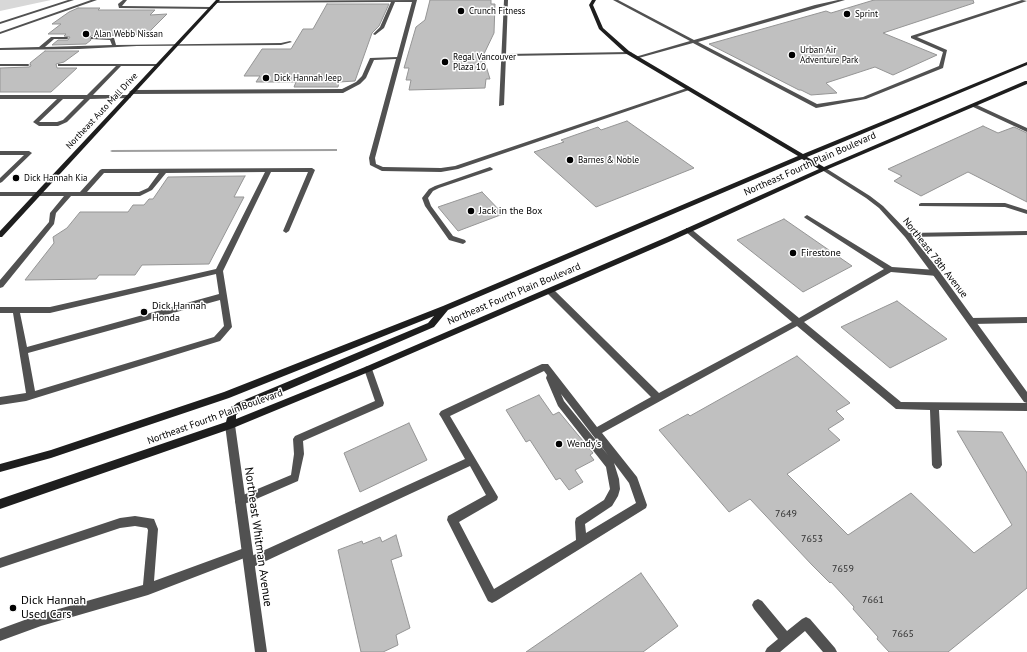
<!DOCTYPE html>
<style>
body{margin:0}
canvas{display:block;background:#fff}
</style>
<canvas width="1027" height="652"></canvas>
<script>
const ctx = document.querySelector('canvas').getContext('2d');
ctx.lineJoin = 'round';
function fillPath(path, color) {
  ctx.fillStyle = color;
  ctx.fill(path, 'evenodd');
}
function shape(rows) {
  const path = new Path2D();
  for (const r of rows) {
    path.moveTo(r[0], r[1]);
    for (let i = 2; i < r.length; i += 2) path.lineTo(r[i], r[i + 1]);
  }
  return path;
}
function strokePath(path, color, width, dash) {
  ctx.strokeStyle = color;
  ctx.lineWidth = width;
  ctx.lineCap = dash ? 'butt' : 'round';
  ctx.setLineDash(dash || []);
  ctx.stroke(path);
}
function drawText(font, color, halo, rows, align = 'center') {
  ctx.font = font + ' "PT Sans",sans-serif';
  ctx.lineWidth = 3;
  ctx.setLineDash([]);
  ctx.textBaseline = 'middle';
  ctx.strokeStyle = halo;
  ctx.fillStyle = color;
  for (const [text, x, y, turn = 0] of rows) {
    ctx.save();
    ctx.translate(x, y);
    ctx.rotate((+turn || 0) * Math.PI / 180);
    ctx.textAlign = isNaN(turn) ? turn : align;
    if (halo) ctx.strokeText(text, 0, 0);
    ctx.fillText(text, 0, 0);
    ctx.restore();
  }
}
const green = shape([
 [0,0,51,0,0,11]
]);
const stream = shape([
 [335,149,337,149,337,151,112,152,110,151,112,150,335,149]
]);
const building = shape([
 [430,0,491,0,491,4,495,4,494,33,483,56,490,79,486,79,485,88,409,90,411,80,406,80,409,68,404,68,416,27,425,20,430,0],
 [874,0,973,0,974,3,883,33,937,55,893,75,875,67,826,83,837,93,811,95,801,90,799,90,709,44,826,11,831,13,874,0],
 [327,4,389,4,379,26,372,33,355,81,339,82,338,87,294,87,296,82,256,82,260,76,244,76,262,49,291,49,303,29,313,29,327,4],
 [78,8,100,8,98,10,155,10,150,15,167,14,147,34,91,36,90,37,91,40,86,44,52,45,58,40,68,40,70,37,64,36,66,34,48,34,61,24,52,24,69,12,78,8],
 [45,51,79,51,64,62,56,64,57,68,77,68,51,92,0,92,0,68,29,67,31,66,30,63,45,51],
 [627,121,694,168,596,207,534,152,564,142,561,140,598,127,601,130,627,121],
 [983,126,998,133,1014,127,1027,133,1027,202,968,172,921,196,894,181,902,176,888,169,983,126],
 [245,176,234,197,244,197,209,264,142,265,135,275,99,275,96,279,25,280,54,243,53,237,67,228,80,212,128,212,133,205,144,205,149,199,153,199,168,177,245,176],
 [482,192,503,214,458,231,438,207,482,192],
 [784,219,852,266,803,292,737,240,784,219],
 [897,301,947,339,890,368,841,327,897,301],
 [797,356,850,403,836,411,844,419,828,429,840,440,787,474,848,535,911,493,974,553,1012,525,957,431,1002,432,1027,473,1027,588,948,652,889,652,877,639,878,637,853,609,854,607,831,582,830,583,812,565,750,499,729,512,659,430,688,414,690,416,797,356],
 [539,395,553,415,559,412,593,453,590,455,594,460,575,470,583,482,569,490,560,478,556,480,530,440,526,442,506,410,539,395],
 [409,423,427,460,360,492,344,453,409,423],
 [396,535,402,556,391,560,410,628,396,635,398,645,383,652,361,652,338,550,362,541,363,544,380,537,382,542,396,535],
 [641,573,678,626,643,652,526,652,641,573]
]);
const lane = shape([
 [68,0,74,0,0,24,0,22,68,0],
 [91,0,97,0,0,34,0,32,91,0],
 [123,0,127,0,122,6,211,7,213,8,211,9,119,8,118,4,123,0],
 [417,0,375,158,376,164,383,167,441,168,455,166,687,88,692,89,458,169,441,172,382,171,370,165,369,158,396,59,374,60,366,78,360,84,343,93,132,94,129,92,132,90,342,89,356,82,362,76,370,58,397,57,412,2,395,2,384,28,375,35,373,34,380,27,391,2,217,3,216,1,417,0],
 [504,0,508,0,506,54,630,52,632,53,630,54,506,56,504,105,499,106,504,0],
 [613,0,618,0,694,40,815,5,838,0,845,0,698,42,817,104,863,97,939,66,943,52,911,38,911,36,1022,0,1027,1,917,37,947,50,943,68,866,99,816,108,693,43,635,59,635,57,690,41,613,0],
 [51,37,67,37,69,38,67,39,54,39,45,47,112,45,110,40,91,39,91,37,93,37,114,38,116,45,281,43,290,41,292,42,281,45,137,46,79,49,0,50,0,48,39,47,51,37],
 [0,64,28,64,30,65,28,66,0,66,0,64],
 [58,64,158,64,160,65,158,66,121,66,93,95,128,95,131,97,130,98,90,99,67,122,58,126,39,126,33,122,57,99,0,99,0,95,87,95,116,66,58,66,58,64],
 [63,99,84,99,63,120,57,122,39,122,63,99],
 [971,104,975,104,1027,128,1027,132,971,106,971,104],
 [0,151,29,151,32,153,2,182,0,183,0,178,24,155,0,155,0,151],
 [490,167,493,169,492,170,439,188,433,191,428,198,431,206,453,236,465,240,466,242,463,244,449,240,425,206,422,198,429,189,435,186,490,167],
 [312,168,315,170,289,231,286,233,283,231,308,172,271,172,223,271,232,327,220,341,26,401,0,405,0,397,26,393,13,313,0,313,0,307,50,307,216,269,265,172,166,173,152,190,140,196,71,196,56,213,54,224,3,287,0,288,0,280,49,222,50,213,64,196,0,196,0,192,80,192,100,170,102,169,312,168],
 [104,173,159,173,148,188,139,192,87,192,104,173],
 [216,274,219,294,27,347,20,313,50,313,216,274],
 [220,300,224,326,214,337,35,391,28,353,220,300],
 [921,203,1005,203,1027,210,1027,214,1005,207,919,206,919,204,921,203],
 [807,215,892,267,937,270,941,273,937,276,891,272,804,322,901,402,1027,403,1027,411,939,410,942,465,940,468,937,469,934,468,932,465,930,410,896,409,797,326,602,433,637,477,647,505,646,508,496,601,492,603,488,601,447,520,448,516,486,495,470,466,253,567,249,568,245,567,244,563,245,559,465,459,441,417,439,414,441,411,542,364,548,364,597,427,651,397,547,293,546,291,547,289,553,289,659,393,792,322,686,232,686,228,690,228,799,318,884,269,805,218,804,217,807,215],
 [544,371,547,375,546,378,558,406,606,467,610,489,604,500,576,518,575,522,576,540,494,589,459,522,497,500,498,497,450,416,544,371],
 [561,394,608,455,564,401,561,394],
 [614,463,629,483,636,503,586,533,585,524,612,506,618,496,620,489,619,479,614,463],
 [1027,231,1027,235,907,237,904,235,907,233,1027,231],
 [1027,317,1027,323,971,324,967,321,971,318,1027,317],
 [368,366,371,367,372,369,384,403,383,406,303,441,304,454,298,481,240,506,236,504,235,501,236,498,291,475,294,454,293,439,295,436,375,401,364,369,365,367,368,366],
 [135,516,154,519,158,529,154,581,247,547,251,548,252,552,251,556,247,557,148,595,41,626,0,641,0,629,41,614,143,585,148,530,147,528,135,526,120,528,0,568,0,558,120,518,135,516]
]);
const street = shape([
 [824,167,870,196,883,206,909,233,934,264,1027,392,1027,403,1024,402,928,268,905,237,879,208,866,198,822,170,822,168,824,167],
 [230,421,233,422,235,425,267,652,255,652,225,425,227,422,230,421],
 [758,599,762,601,787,631,802,619,806,617,810,619,835,648,837,652,823,652,805,631,780,652,765,652,767,648,778,639,754,609,752,605,754,601,758,599]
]);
const secondary = shape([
 [216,0,220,0,2,237,0,237,0,231,216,0],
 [592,0,596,0,593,5,603,28,629,51,803,154,1027,62,1027,65,807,157,824,167,1025,81,1027,81,1027,84,826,170,671,241,371,371,233,428,0,509,0,499,226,422,229,410,237,403,428,323,434,316,229,398,51,458,0,472,0,464,51,450,224,392,443,306,798,156,625,53,599,29,589,5,592,0],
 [802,159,819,169,667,237,365,367,236,419,236,415,243,409,434,327,448,310,802,159]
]);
const markers = [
 [461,11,4,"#000"],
 [847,14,4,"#000"],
 [86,34,4,"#000"],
 [792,55,4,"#000"],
 [445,62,4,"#000"],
 [266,78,4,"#000"],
 [570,160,4,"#000"],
 [16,178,4,"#000"],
 [471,211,4,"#000"],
 [793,253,4,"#000"],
 [144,312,4,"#000"],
 [559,444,4,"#000"],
 [13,608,4,"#000"]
];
const farPoinames = [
 ["Crunch Fitness",469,11],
 ["Sprint",855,14],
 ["Alan Webb Nissan",94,34],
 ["Urban Air",800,50],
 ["Adventure Park",800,60],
 ["Regal Vancouver",453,57],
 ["Plaza 10",453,67],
 ["Dick Hannah Jeep",274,78],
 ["Barnes & Noble",578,160],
 ["Dick Hannah Kia",24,178]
];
const farStreetnames = [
 ["Northeast Auto Mall Drive",102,111,-47]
];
const streetNames = [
 ["Northeast Fourth Plain Boulevard",810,164,-24],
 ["Northeast 78th Avenue",935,258,52],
 ["Northeast Fourth Plain Boulevard",514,294,-23],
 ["Northeast Fourth Plain Boulevard",215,417,-20]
];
const poiNames = [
 ["Jack in the Box",479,211],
 ["Firestone",801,253],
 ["Dick Hannah",152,306],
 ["Honda",152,318],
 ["Wendy's",567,444]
];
const nearNumbernames = [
 ["7649",786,514],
 ["7653",812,539],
 ["7659",843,569],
 ["7661",873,600],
 ["7665",903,634]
];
const nearStreetnames = [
 ["Northeast Whitman Avenue",258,537,82]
];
const nearPoinames = [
 ["Dick Hannah",21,601],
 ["Used Cars",21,615]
];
fillPath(green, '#d8d8d8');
fillPath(stream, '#9f9f9f');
fillPath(building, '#c0c0c0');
strokePath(building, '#959595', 1);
fillPath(lane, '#515151');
fillPath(street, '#515151');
fillPath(secondary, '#1e1e1e');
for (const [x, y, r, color] of markers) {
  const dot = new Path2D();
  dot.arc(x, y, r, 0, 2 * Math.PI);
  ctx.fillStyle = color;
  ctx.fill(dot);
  strokePath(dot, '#fff', 1.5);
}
drawText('9px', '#000', '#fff', farPoinames, 'left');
drawText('9px', '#000', '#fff', farStreetnames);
drawText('10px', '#000', '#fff', streetNames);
drawText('10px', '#000', '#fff', poiNames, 'left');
drawText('10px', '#303030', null, nearNumbernames);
drawText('12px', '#000', '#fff', nearStreetnames);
drawText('12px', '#000', '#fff', nearPoinames, 'left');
</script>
